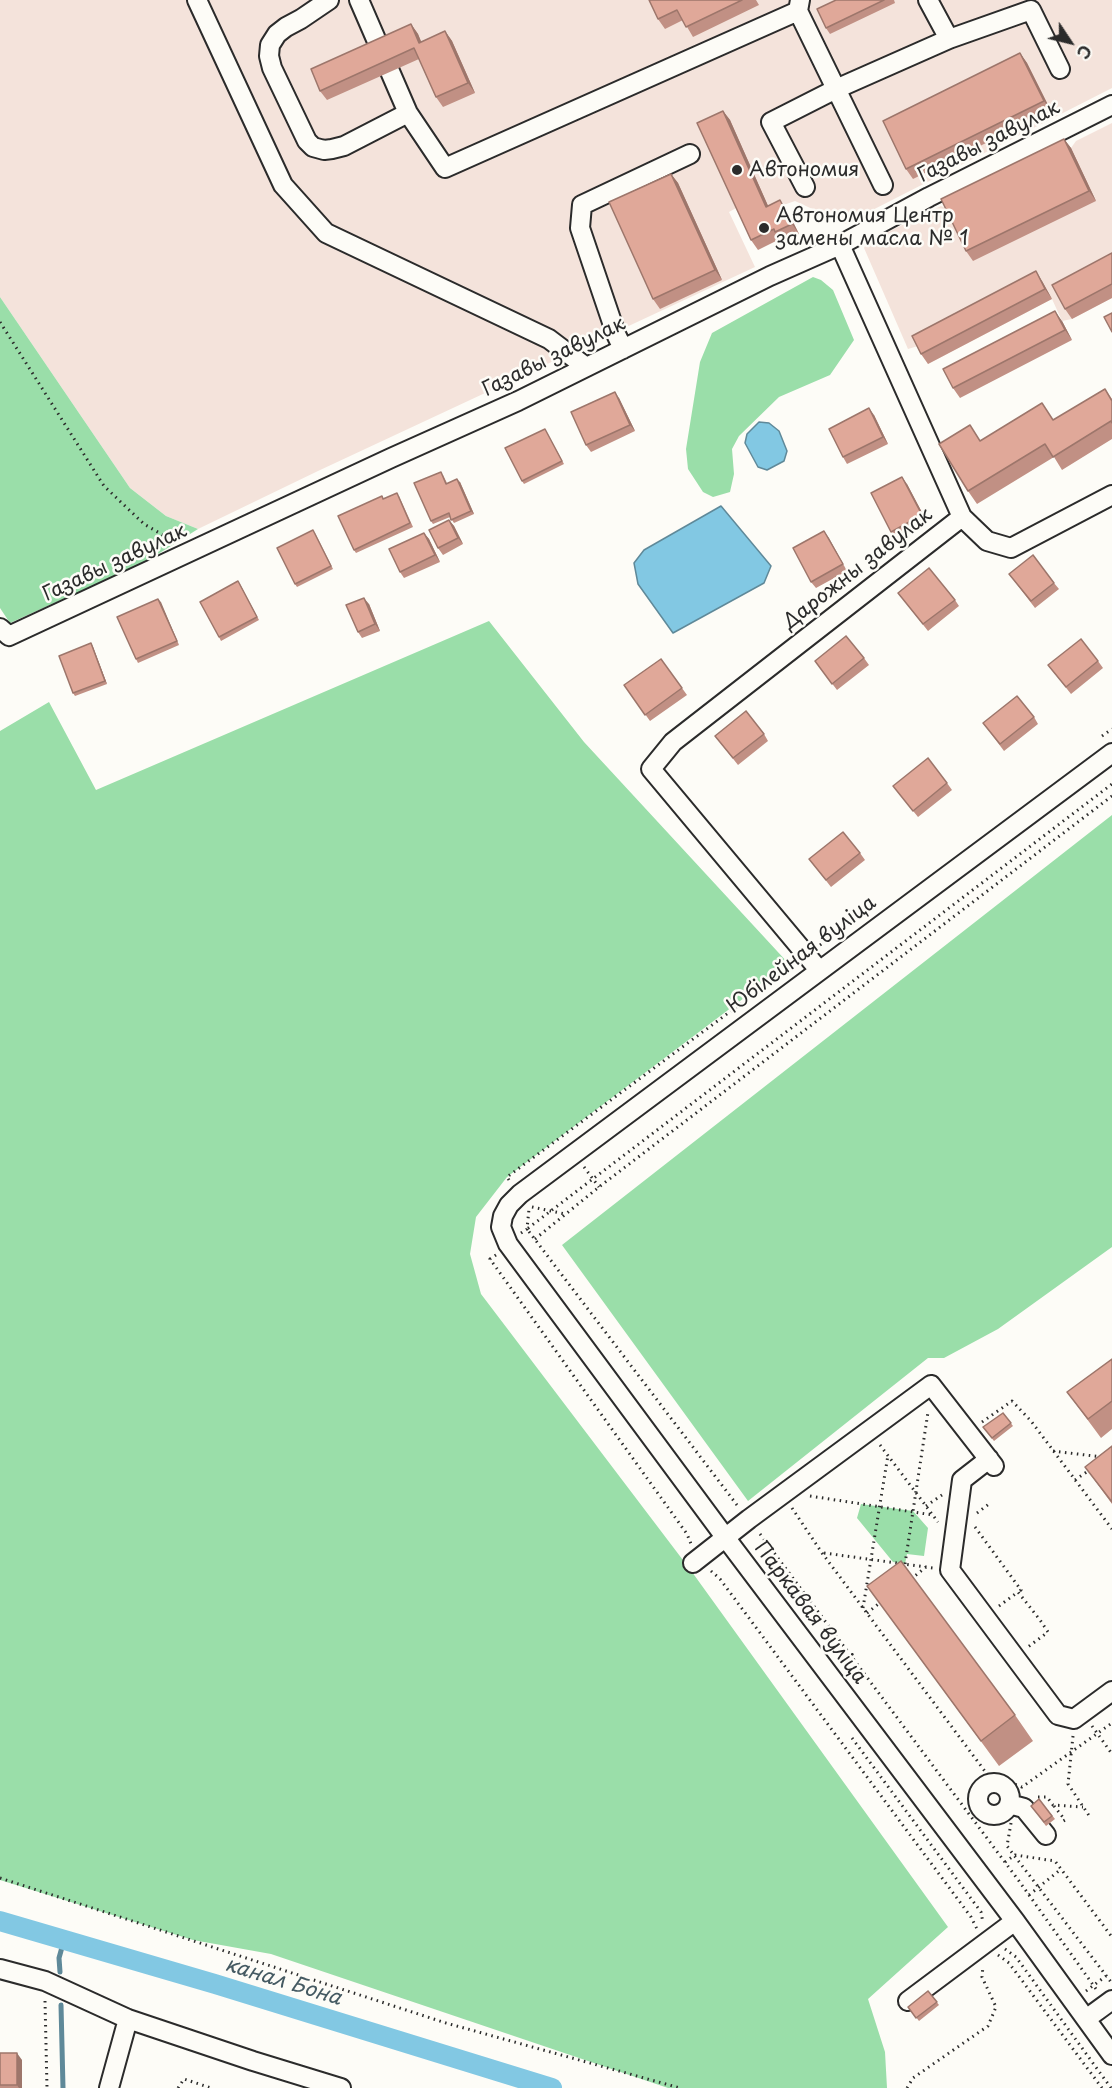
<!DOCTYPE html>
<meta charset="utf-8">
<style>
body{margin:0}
#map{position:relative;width:1112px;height:2088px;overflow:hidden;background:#fdfcf7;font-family:"Playpen Sans",sans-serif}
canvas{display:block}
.north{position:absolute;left:1040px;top:12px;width:60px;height:60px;-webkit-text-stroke:4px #fdfcf7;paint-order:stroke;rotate:125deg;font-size:16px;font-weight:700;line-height:24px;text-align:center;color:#2b2b2b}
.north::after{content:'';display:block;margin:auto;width:21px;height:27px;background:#2b2b2b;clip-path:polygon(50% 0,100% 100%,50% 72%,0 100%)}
</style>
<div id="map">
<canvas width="1112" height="2088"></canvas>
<div class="north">С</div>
</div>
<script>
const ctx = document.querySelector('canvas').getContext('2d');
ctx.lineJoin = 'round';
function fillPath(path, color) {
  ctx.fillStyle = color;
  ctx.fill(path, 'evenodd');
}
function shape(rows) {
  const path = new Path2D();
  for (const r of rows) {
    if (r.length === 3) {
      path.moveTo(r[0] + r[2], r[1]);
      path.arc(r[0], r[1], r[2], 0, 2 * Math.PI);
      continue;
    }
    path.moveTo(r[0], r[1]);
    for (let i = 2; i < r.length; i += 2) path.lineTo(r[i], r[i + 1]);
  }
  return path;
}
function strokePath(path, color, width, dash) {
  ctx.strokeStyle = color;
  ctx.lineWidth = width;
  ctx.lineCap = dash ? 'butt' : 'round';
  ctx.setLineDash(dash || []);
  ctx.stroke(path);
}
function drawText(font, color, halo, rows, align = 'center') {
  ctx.font = font + ' "Playpen Sans",sans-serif';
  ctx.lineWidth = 5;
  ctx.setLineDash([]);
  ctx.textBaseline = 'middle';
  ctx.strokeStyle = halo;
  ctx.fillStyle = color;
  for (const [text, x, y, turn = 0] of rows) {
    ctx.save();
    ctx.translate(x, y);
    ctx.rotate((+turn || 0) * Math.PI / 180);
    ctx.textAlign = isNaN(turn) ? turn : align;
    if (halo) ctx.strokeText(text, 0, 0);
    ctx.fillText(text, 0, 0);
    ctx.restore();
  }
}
const built = shape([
 [0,0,1112,0,1112,88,845,224,795,201,769,210,738,207,729,212,755,267,318,471,198,529,166,516,130,488,0,297],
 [1112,123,1112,298,1072,319,1062,321,1052,299,928,364,918,346,908,349,864,248,867,242,941,206,948,209,1071,148,1076,141]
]);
const green = shape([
 [813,277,821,280,833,290,854,340,830,375,779,397,739,436,732,449,734,474,730,492,713,497,703,492,688,469,686,449,700,362,712,333],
 [0,297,130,488,166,516,198,529,147,561,10,623,0,608],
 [489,621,584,742,789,964,507,1177,476,1217,470,1254,481,1294,692,1572,948,1927,868,1999,885,2052,887,2088,668,2088,271,1954,193,1940,0,1880,0,731,49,702,96,790],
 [1112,815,1112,1247,998,1329,944,1358,928,1358,748,1501,562,1245],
 [861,1504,913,1511,928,1528,924,1556,907,1554,905,1564,893,1562,857,1518]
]);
const water = shape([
 [759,422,769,423,779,431,787,451,784,461,767,470,758,467,745,443,747,434,759,422],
 [721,506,771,566,764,583,673,633,638,584,634,563,644,550,721,506]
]);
const stream = shape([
 [60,1972,59,1958,64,1940],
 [61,2005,63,2088]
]);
const canal = shape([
 [0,1921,215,1984,552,2088]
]);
const path = shape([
 [0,322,104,486,144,524,173,541],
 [1102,736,1112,729],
 [820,945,875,905],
 [584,1167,599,1187],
 [509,1180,507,1177,793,965],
 [532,1207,565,1214],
 [521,1233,527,1229,529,1209],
 [535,1239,599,1187,1112,796],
 [496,1255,490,1259,687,1534,691,1544],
 [982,1422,1012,1401,1031,1421,1112,1529],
 [880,1445,938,1522],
 [1053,1451,1102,1457],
 [1075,1480,1091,1469],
 [810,1496,933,1515],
 [737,1505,527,1229,1112,784],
 [926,1506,942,1495],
 [792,1508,822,1553,987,1774,1022,1787,1112,1723],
 [977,1513,989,1504],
 [975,1527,1021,1590,1018,1592],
 [760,1534,1019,1881,1096,1989],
 [824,1553,933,1568],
 [905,1564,928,1412],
 [711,1571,720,1579,971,1917,977,1929],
 [911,1579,926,1567],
 [999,1606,1018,1592,1040,1620,1048,1632,1028,1647],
 [863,1608,888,1455],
 [867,1613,882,1601],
 [1092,1726,1112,1754],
 [1073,1736,1068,1784,1090,1817],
 [852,1738,981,1912,983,1923],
 [1038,1797,1047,1797,1053,1805,1083,1807],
 [1054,1806,1065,1820,1060,1823],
 [1011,1823,1007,1846,1111,1982],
 [1005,1862,1015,1855,1055,1861,1112,1937],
 [0,1878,446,2023,680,2088],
 [1029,1895,1060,1870],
 [1005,1949,1016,1957,1111,2088],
 [998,1955,1009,1963,1102,2088],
 [1086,1991,1106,1976],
 [45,2001,47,2088],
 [178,2088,184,2079,211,2088],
 [907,2088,913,2078,988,2026,996,2007,982,1977,983,1966]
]);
const minor = shape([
 [197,0,283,185,326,233,549,339,586,367],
 [329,0,301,19,286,27,277,34,270,45,269,56,272,68,307,141,313,147,324,150,332,149,344,146,408,113,445,168,798,11,800,0],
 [359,0,408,113],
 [928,0,949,39],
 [798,11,883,185],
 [805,187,771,122,836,89,949,39,1031,10,1060,69],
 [840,245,962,517],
 [623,349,616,334,580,228,582,205,690,154],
 [0,628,9,636,391,458,518,401,770,276,840,245,929,197,1112,105],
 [1112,753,520,1194,509,1205,503,1216,501,1227,508,1244,725,1537,1015,1921,1112,2055],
 [819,970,651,769,673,742,962,517,987,541,1011,548,1112,495],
 [989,1459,962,1480,950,1570,1058,1715,1074,1719,1112,1691],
 [693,1563,749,1519,931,1385,994,1466],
 [994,1799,16],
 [1009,1804,1024,1808,1046,1835],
 [0,1969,45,1981,128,2019,253,2061,341,2088],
 [908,2001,1015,1921],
 [1086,2019,1112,2000],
 [109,2088,128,2019]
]);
const wall = shape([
 [649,0,756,0,759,5,693,37,683,20,665,29,658,19],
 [836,0,894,0,895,3,830,34,826,28],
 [411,24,418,34,421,42,445,31,452,41,475,93,443,107,436,97,419,59,327,100,320,91],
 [1020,53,1027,63,1051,111,913,179,906,169],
 [723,111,730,120,768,206,787,210,799,234,782,242,780,239,758,250,751,240],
 [1064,139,1071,148,1096,201,973,261,966,251],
 [671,174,678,183,722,280,660,309,653,299],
 [1112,253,1112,298,1072,319,1065,309],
 [1042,281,1052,299,928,364,921,354],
 [1062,321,1072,340,960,398,953,388],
 [1105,389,1112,399,1112,439,1062,470,1054,457,977,504,968,491,981,441,1054,420],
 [619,398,635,431,591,452,586,445],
 [874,415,888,444,847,464,843,457],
 [545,429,564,464,524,484,522,481],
 [443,475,447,483,460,482,474,514,454,523,450,517,433,524,431,521],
 [907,484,927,522,896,538,891,532],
 [399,496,413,527,356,553,354,550,384,499],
 [449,520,454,526,463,544,443,555,438,548],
 [824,531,847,571,816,588,811,582],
 [315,533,333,569,297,587,295,584],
 [424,533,429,539,440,562,404,578,400,572],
 [1009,574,1054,583,1059,589,1035,608],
 [240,584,259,620,221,641,219,637],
 [898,593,955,600,959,606,928,631],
 [158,599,179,645,138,663,136,659],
 [369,604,380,631,362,638,358,632],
 [91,643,93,647,107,684,75,696,73,693],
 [864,658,869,665,837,690,815,661],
 [661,659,687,695,650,721,624,685],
 [1098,661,1103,668,1071,694,1048,665],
 [1034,717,1038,724,1004,751,983,723],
 [764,734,768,741,738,765,715,736],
 [947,783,952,790,918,817,893,786],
 [860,853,865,860,831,887,809,859],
 [1112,1359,1112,1429,1101,1438,1067,1392],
 [1003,1413,1013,1426,994,1441,983,1427],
 [1112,1446,1112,1504,1085,1467],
 [867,1586,1015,1715,1033,1741,999,1766],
 [1039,1799,1055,1819,1046,1826,1031,1806],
 [928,1991,939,2005,919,2021,908,2007],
 [0,2053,22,2060,22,2088,0,2088]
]);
const shadedWall = shape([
 [411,24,418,34,426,53,419,43],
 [445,31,452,41,475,93,468,83],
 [1020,53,1027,63,1051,111,1044,101],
 [723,111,730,120,773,217,766,207],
 [1064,139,1071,148,1096,201,1089,191],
 [671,174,678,183,722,280,715,270],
 [780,200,787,210,799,234,792,224],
 [1036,271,1042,281,1052,299,1045,289],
 [1055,311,1062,321,1072,340,1065,330],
 [615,392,619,398,635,431,630,425],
 [869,408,874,415,888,444,883,437],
 [902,477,907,484,927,522,922,515],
 [457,479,460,482,474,514,471,511],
 [449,520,454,526,463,544,458,538],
 [824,531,829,538,847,571,843,564],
 [424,533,429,539,440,562,435,555],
 [364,598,369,604,380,631,375,624],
 [158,599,161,602,179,645,177,641],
 [91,643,93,647,107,684,105,681],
 [17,2053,22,2060,22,2088,19,2088,17,2085]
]);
const building = shape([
 [649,0,742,0,686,27,677,10,658,19,649,0],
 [836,0,884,0,826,28,817,9,836,0],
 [411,24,419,43,445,31,468,83,436,97,414,48,320,91,311,69,411,24],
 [1020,53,1044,101,906,169,883,121,1020,53],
 [723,111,766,207,780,200,792,224,775,232,774,229,751,240,697,123,723,111],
 [1064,139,1089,191,966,251,941,199,1064,139],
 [671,174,715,270,653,299,609,202,671,174],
 [1112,253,1112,284,1065,309,1052,285,1112,253],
 [1036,271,1045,289,921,354,912,336,1036,271],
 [1055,311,1065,330,953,388,943,369,1055,311],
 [1112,313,1112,332,1104,317,1112,313],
 [1105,389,1112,401,1112,423,1111,421,1053,457,1045,444,968,491,939,444,970,425,980,441,1042,403,1053,420,1105,389],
 [615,392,630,425,586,445,571,412,615,392],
 [869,408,883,437,843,457,829,429,869,408],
 [545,429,562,461,522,481,505,448,545,429],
 [441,472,446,484,457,479,471,511,451,520,449,513,431,521,414,483,441,472],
 [902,477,922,515,891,532,871,493,902,477],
 [397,493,410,523,354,550,338,516,382,496,383,499,397,493],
 [449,520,458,538,438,548,429,530,449,520],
 [313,530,331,566,295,584,277,548,313,530],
 [824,531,843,564,811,582,793,548,824,531],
 [424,533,435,555,400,572,389,549,424,533],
 [1033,555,1054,583,1031,601,1009,574,1033,555],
 [929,568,955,600,923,624,898,593,929,568],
 [238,581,257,617,219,637,200,602,238,581],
 [364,598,375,624,358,632,346,605,364,598],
 [158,599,177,641,136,659,117,617,158,599],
 [846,636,864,658,832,684,815,661,846,636],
 [1081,639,1098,661,1066,687,1048,665,1081,639],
 [91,643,105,681,73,693,59,656,91,643],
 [661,659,682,688,645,715,624,685,661,659],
 [1017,696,1034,717,1000,744,983,723,1017,696],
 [746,711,764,734,733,758,715,736,746,711],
 [928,758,947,783,913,811,893,786,928,758],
 [843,832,860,853,826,880,809,859,843,832],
 [1112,1359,1112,1401,1088,1419,1067,1392,1112,1359],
 [1003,1413,1011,1423,992,1438,983,1427,1003,1413],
 [1112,1446,1112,1502,1085,1467,1112,1446],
 [901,1561,1015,1715,981,1741,867,1586,901,1561],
 [1039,1799,1052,1816,1044,1822,1031,1806,1039,1799],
 [928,1991,937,2002,916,2018,908,2007,928,1991],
 [0,2053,17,2053,17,2085,0,2085,0,2053]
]);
const markers = [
 [737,170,6,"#2b2b2b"],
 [764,228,6,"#2b2b2b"]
];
const streetNames = [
 ["Газавы завулак",989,142,-27],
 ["Газавы завулак",554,357,-26],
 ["Газавы завулак",115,563,-25],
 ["Дарожны завулак",858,569,-38],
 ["Юбілейная вуліца",802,955,-37],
 ["Паркавая вуліца",810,1613,53]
];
const poiNames = [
 ["Автономия",749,170],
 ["Автономия Центр",776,216],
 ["замены масла № 1",776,239]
];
const waterNames = [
 ["канал Бона",283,1982,17]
];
fillPath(built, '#f4e3db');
fillPath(green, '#9adea9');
fillPath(water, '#82c8e3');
strokePath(water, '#5f8999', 1.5);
strokePath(stream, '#5f8999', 5);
strokePath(canal, '#82c8e3', 20);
strokePath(minor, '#2b2b2b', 22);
strokePath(path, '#2b2b2b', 3, [1.5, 4.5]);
strokePath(minor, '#fdfcf7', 18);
fillPath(wall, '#c19084');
fillPath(shadedWall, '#9d766b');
fillPath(building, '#e0a899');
strokePath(building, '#9d766b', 1.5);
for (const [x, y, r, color] of markers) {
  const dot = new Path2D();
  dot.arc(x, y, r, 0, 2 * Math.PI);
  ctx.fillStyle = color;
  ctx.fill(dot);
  strokePath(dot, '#fdfcf7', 2);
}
drawText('20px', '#2b2b2b', '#fdfcf7', streetNames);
drawText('20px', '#2b2b2b', '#fdfcf7', poiNames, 'left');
drawText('italic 21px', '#455a62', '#fdfcf7', waterNames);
</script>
